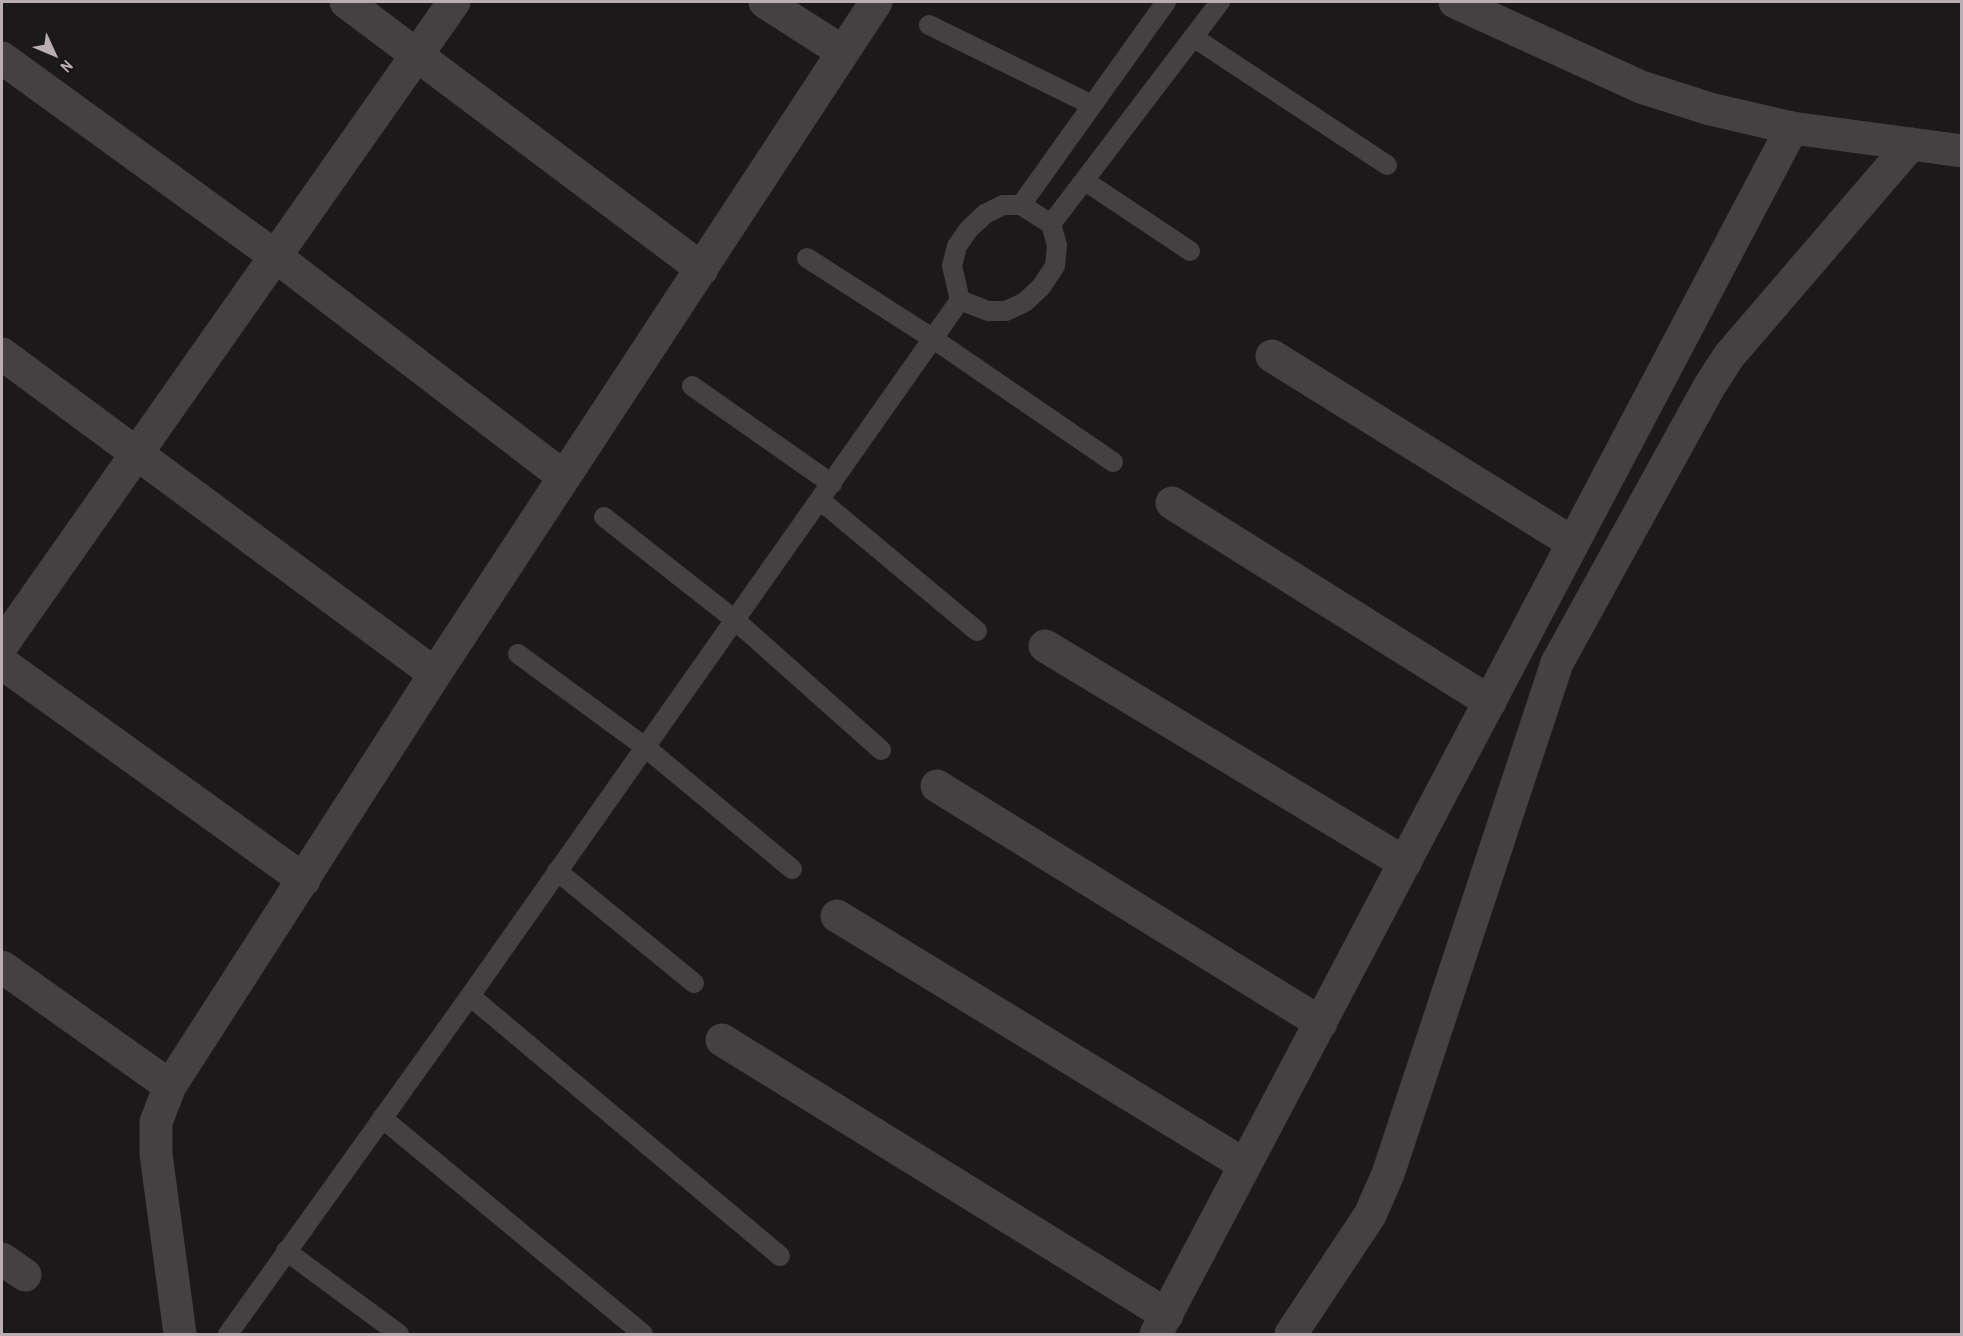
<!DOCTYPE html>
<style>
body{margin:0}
#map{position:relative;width:1963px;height:1336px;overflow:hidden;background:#1b191a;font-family:"Archivo Narrow",sans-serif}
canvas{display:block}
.frame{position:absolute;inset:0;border:3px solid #baadb3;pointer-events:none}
.north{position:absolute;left:24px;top:24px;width:60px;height:60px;-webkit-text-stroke:4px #161415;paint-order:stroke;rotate:134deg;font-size:16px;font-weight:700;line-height:24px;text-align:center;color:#baadb3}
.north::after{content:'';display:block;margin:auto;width:21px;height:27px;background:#baadb3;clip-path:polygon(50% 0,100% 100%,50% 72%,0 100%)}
</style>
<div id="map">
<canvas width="1963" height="1336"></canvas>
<div class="frame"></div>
<div class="north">N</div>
</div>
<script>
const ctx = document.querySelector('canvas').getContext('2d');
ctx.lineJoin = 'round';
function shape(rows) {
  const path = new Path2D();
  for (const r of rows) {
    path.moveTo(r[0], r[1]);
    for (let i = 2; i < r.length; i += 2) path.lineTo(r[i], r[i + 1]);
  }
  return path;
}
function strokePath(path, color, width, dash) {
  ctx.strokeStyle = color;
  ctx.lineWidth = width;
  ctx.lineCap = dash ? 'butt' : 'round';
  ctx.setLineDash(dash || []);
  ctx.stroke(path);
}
const service = shape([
 [929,25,1092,105],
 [1193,37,1387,165],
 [1085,181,1190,251],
 [1003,205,1021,205,1051,224,1057,245,1055,266,1041,287,1025,302,1006,311,988,311,960,300,952,266,957,246,969,229,985,214,1003,205],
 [1021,205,1166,2],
 [1051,224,1220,2],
 [807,258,935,340,1113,462],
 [692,386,832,484],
 [820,500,977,631],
 [604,517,735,620,881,750],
 [518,654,645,747,792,869],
 [557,871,694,983],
 [470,996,780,1256],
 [382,1118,643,1334],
 [286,1251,399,1334],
 [228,1334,470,996,960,300]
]);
const minor = shape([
 [346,2,702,269],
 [765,2,843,52],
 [2,58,275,256,564,477],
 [2,354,435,674],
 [1272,356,1573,543],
 [1172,503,1490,702],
 [2,645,454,2],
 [1045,646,1405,863],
 [2,663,304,880],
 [937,786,1321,1023],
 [837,916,1245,1165],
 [2,967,170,1086],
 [722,1040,1167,1315],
 [2,1259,25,1275],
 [180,1334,156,1154,156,1122,170,1086,435,674,876,2],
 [1156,1334,1792,128],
 [1291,1334,1370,1215,1388,1174,1557,663,1709,387,1729,356,1911,144]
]);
const tertiary = shape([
 [1455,2,1641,87,1710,109,1792,128,1962,151]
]);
strokePath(service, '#454042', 20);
strokePath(minor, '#454042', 33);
strokePath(tertiary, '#454042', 33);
</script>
